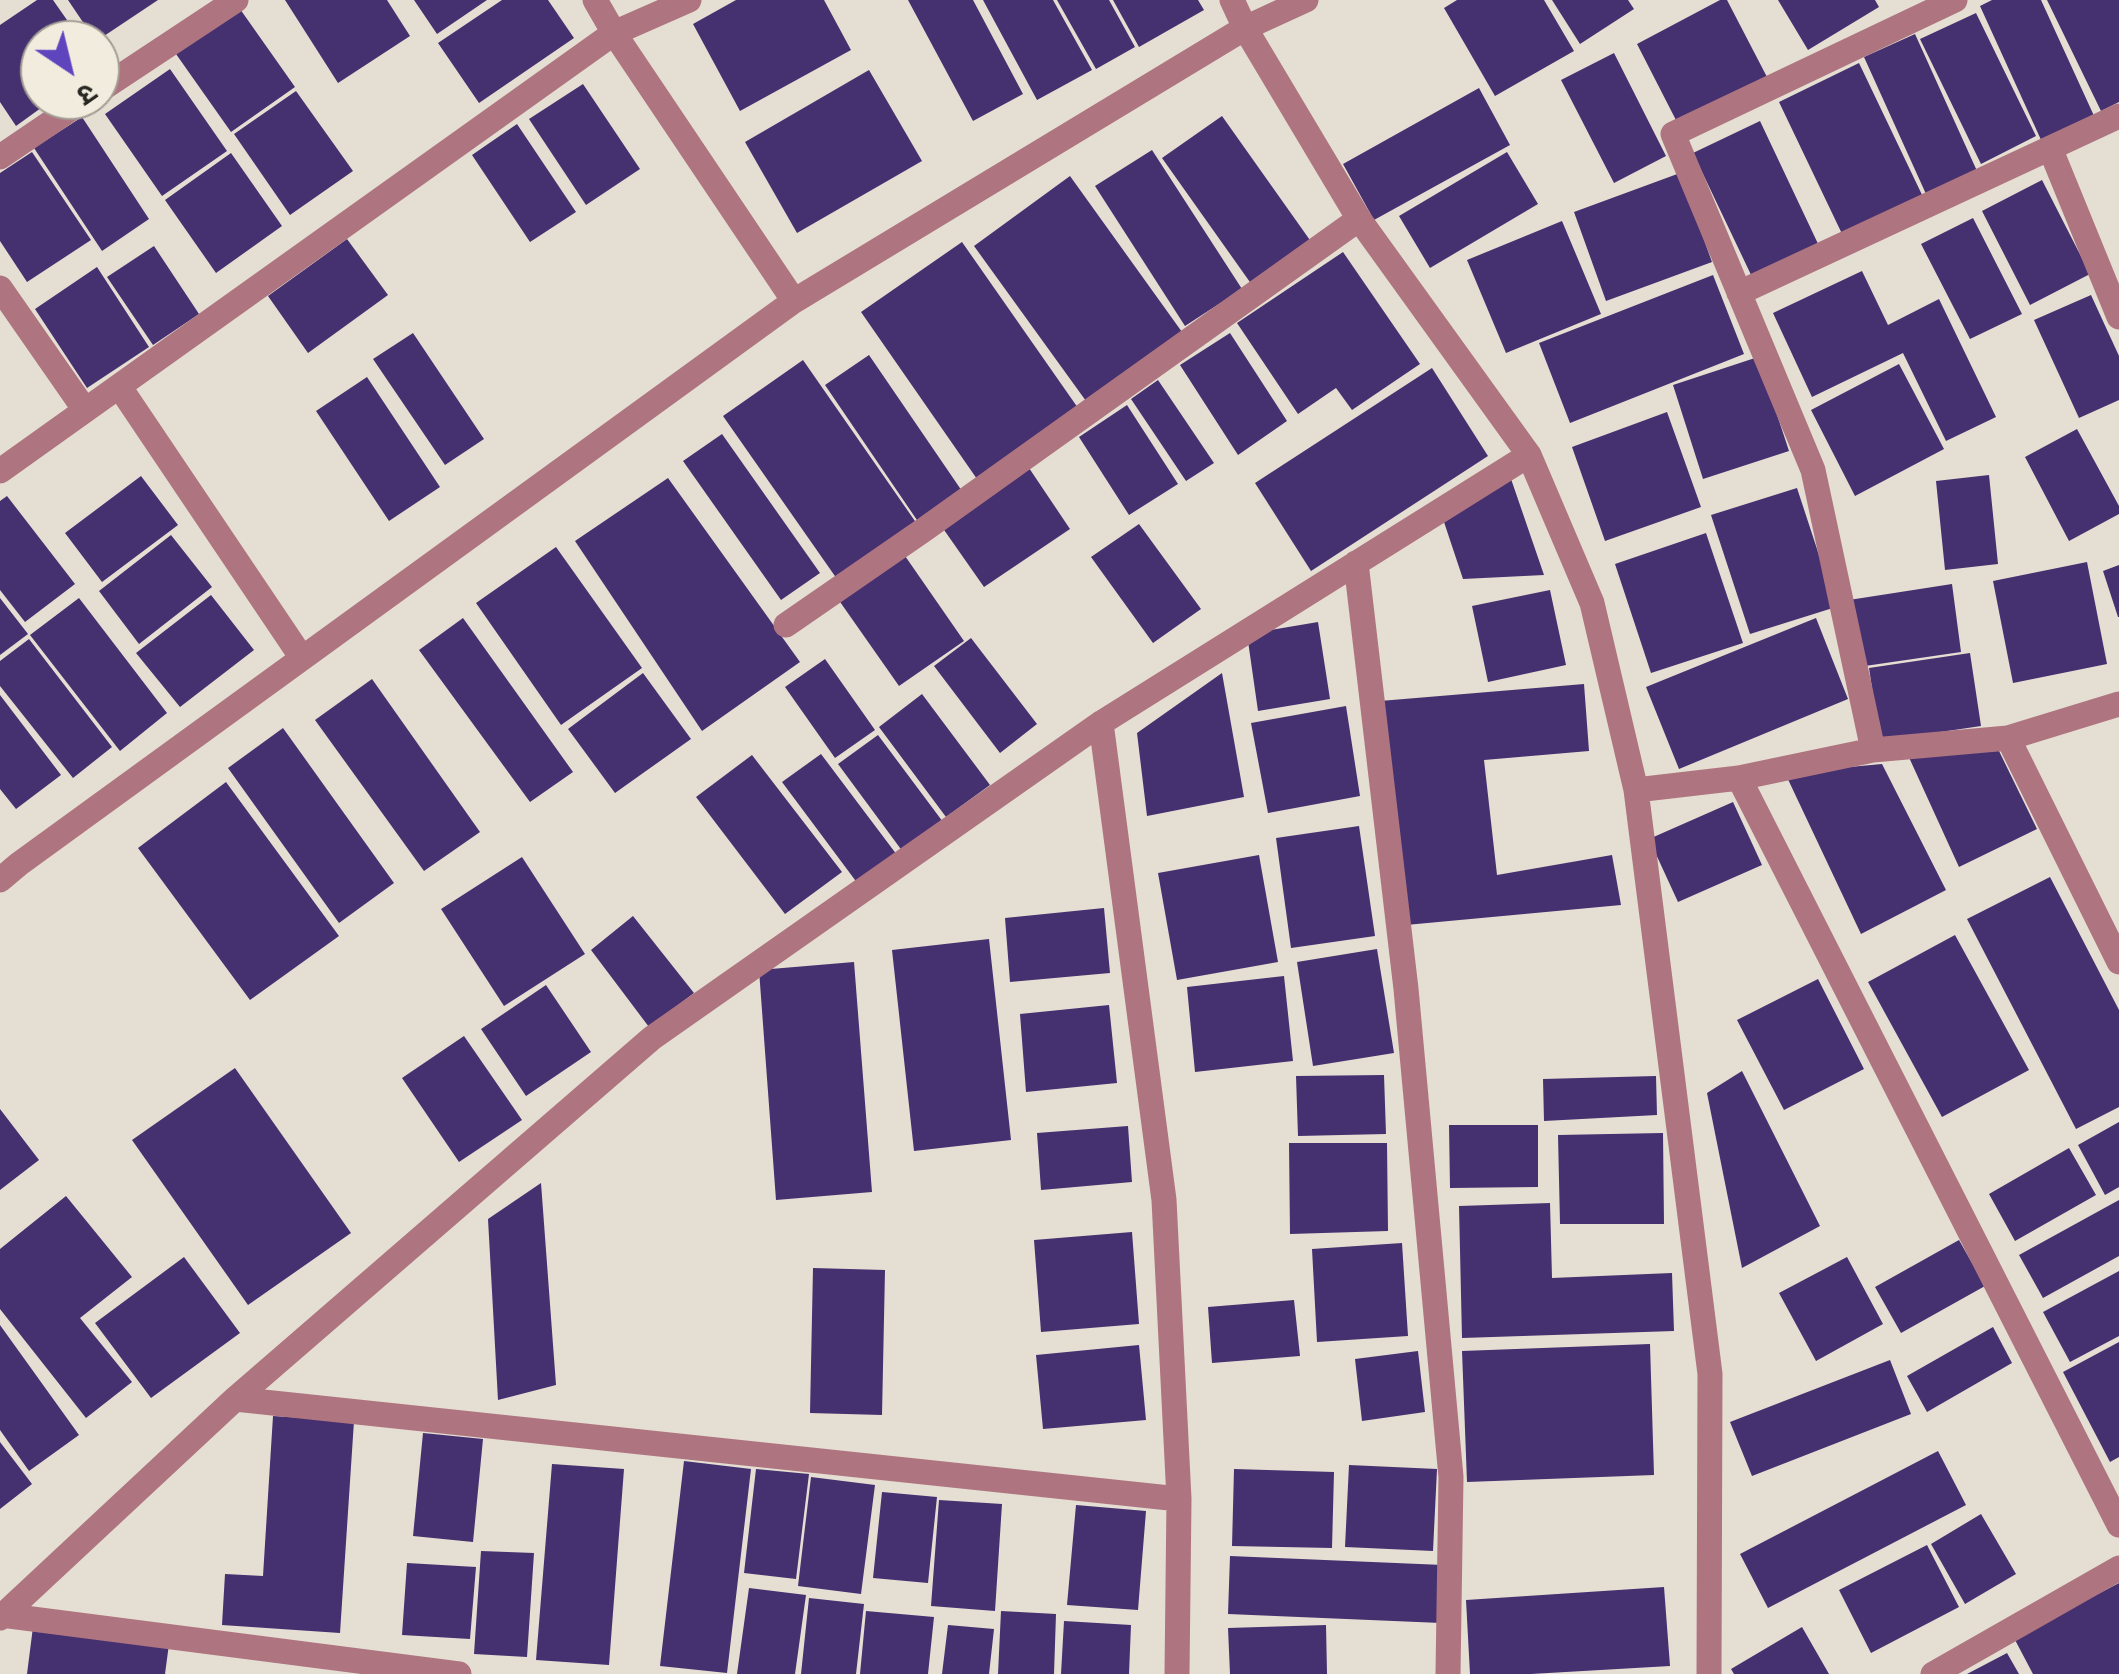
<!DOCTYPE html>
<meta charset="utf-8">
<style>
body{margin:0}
#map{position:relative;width:2119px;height:1674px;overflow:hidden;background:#e5ded2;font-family:"Sofia Sans Condensed","Noto Sans Devanagari",sans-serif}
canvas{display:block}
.north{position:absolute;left:20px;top:20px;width:100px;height:100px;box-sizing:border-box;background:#f2ecdf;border:2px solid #a29e94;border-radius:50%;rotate:145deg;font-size:28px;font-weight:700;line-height:40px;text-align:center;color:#2a2823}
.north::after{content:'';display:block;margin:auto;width:35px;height:45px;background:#5f45bd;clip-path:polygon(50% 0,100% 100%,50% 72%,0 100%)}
</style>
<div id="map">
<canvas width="2119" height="1674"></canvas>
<div class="north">उ</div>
</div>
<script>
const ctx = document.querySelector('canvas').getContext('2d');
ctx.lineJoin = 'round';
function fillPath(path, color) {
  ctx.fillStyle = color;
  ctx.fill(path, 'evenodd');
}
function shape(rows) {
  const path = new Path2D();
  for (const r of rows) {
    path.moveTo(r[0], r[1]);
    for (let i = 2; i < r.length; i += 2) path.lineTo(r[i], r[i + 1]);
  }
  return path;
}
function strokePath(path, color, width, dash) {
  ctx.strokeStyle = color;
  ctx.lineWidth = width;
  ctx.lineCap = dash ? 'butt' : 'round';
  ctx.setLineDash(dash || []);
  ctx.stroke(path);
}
const building = shape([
 [37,0,53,0,81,40,40,40,40,100,52,100,16,126,0,102,0,25],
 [68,0,158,0,98,40,95,40],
 [285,0,387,0,410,36,338,83],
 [414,0,487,0,437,34],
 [502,0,548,0,574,38,479,103,438,43],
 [736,0,824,0,851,50,740,111,693,24],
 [908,0,973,0,1023,94,973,121],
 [983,0,1053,0,1092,70,1037,100],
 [1057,0,1109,0,1135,47,1096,69],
 [1113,0,1198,0,1204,10,1139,47],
 [1457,0,1544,0,1574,51,1495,96,1444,8],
 [1552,0,1628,0,1634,9,1580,44],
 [1720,0,1727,0,1767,77,1678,124,1637,44],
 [1778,0,1875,0,1879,7,1808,50],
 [1992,0,2041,0,2095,118,2042,142,1980,6],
 [2047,0,2119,0,2119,102,2101,111],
 [240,9,295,87,231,132,176,54],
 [1976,13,2036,136,1981,164,1920,39],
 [1915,34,1977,171,1926,194,1864,57],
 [1614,53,1666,156,1614,183,1561,80],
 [1859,63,1924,199,1844,238,1779,102],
 [170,69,227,151,162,196,105,114],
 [869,70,922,161,797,233,745,142],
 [583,84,640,169,586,205,529,119],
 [1479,88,1510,145,1374,220,1343,164],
 [296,91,353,171,290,215,234,134],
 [1222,116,1312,243,1252,285,1162,158],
 [82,117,149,219,102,251,34,148],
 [1760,121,1820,248,1753,279,1693,153],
 [517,124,576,212,530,242,472,155],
 [1152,150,1242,289,1185,326,1095,186],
 [32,152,91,240,27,282,0,241,0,173],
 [1507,152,1538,204,1430,268,1399,216],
 [231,153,282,226,216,273,165,200],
 [1680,173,1712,262,1606,301,1574,212],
 [1070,176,1182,332,1086,401,974,246],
 [2042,180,2090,274,2030,305,1982,211],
 [1973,218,2022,314,1970,339,1921,244],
 [1562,221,1601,314,1506,353,1467,260],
 [347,239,388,295,308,353,268,296],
 [962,242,1078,408,977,479,861,312],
 [154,246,199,314,153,345,107,277],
 [1343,252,1420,364,1352,410,1336,388,1298,414,1237,323],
 [97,267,149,347,87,388,35,309],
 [1862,271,1888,325,1939,299,1996,417,1946,441,1903,353,1812,397,1773,313],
 [1713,275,1744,354,1570,423,1539,343],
 [2091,295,2119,356,2119,400,2079,418,2034,320],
 [413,333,484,439,445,465,373,359],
 [1230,333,1287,421,1238,455,1180,365],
 [869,355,964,494,919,523,825,385],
 [1758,357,1789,451,1703,479,1673,385],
 [803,360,917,524,837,579,723,416],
 [1899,364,1944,449,1855,496,1811,410],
 [1432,368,1488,456,1311,571,1255,483],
 [367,377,440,487,389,521,316,411],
 [1158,380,1214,463,1186,481,1131,399],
 [1127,405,1178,484,1129,515,1079,437],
 [1667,412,1701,507,1605,541,1572,447],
 [2077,429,2119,506,2119,514,2069,541,2025,457],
 [722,434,820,573,781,600,683,461],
 [1029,468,1070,529,984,587,942,527],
 [1989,475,1998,564,1945,570,1936,481],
 [141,476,178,525,102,582,65,533],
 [1510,476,1544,575,1463,579,1443,519],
 [668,478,800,662,702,731,575,541],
 [1797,488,1836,607,1750,634,1711,515],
 [7,496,75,584,25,622,0,590,0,501],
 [1139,524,1201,609,1153,643,1091,557],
 [1706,533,1743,643,1651,673,1615,564],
 [171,535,212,587,139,644,99,591],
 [556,547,642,668,561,725,476,603],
 [903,553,964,641,899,686,838,599],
 [2087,562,2107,664,2013,683,1993,581],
 [2119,565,2119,617,2118,617,2103,571],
 [1952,584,1961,652,1858,667,1849,600],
 [1550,590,1566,665,1488,682,1472,606],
 [211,595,254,650,180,707,136,653],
 [0,598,28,634,0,655],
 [79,598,167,713,120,751,30,635],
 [463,618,573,772,530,802,419,650],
 [1816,618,1848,699,1679,769,1646,687],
 [1318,622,1330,699,1258,711,1247,634],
 [971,638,1037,724,1000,753,934,666],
 [29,639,112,747,73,778,0,686,0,661],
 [1970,653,1981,726,1880,741,1869,668],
 [825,659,875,730,835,758,785,687],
 [643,673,691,739,615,793,568,729],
 [1222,673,1244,797,1147,816,1137,733],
 [372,679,480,832,424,871,315,720],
 [1584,684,1589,751,1484,760,1497,875,1612,855,1621,905,1406,925,1380,701],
 [922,694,990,785,946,817,879,727],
 [0,695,61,775,16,809,0,789],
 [1346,706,1360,796,1268,813,1251,723],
 [283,728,394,883,339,923,228,768],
 [878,735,943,822,903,852,838,764],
 [1999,751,2037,829,1959,867,1907,753],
 [821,754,897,855,858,884,782,782],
 [752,755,842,872,785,914,696,797],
 [1882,764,1946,890,1861,934,1785,773],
 [226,782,339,936,250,1000,138,848],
 [1733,802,1762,865,1678,902,1649,839],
 [1359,826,1375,936,1291,948,1276,838],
 [1259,855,1278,962,1177,980,1158,873],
 [522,857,585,954,504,1006,441,909],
 [2050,877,2119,1010,2119,1107,2076,1129,1967,919],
 [1104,908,1110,973,1010,982,1005,918],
 [633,916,694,993,649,1027,591,950],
 [1955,935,2029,1070,1942,1117,1868,982],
 [989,939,1011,1140,914,1151,892,950],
 [1377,949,1394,1053,1313,1066,1297,962],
 [854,962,872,1192,776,1200,759,970],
 [1284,976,1293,1061,1195,1072,1187,987],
 [1818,979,1864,1069,1784,1110,1737,1020],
 [546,985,591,1052,526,1096,481,1029],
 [1109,1005,1117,1083,1026,1092,1020,1014],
 [464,1036,522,1120,459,1162,402,1078],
 [235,1068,351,1233,248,1305,132,1140],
 [1742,1071,1820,1226,1742,1268,1707,1093],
 [1384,1075,1386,1134,1298,1136,1296,1076],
 [1656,1076,1657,1115,1544,1121,1543,1079],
 [0,1109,39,1160,0,1190],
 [2119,1122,2119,1187,2105,1195,2078,1145],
 [1449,1125,1538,1125,1538,1187,1450,1188],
 [1128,1126,1132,1182,1041,1190,1037,1133],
 [1663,1133,1664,1224,1560,1224,1558,1135],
 [1289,1143,1387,1143,1388,1231,1290,1234],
 [2069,1148,2096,1195,2015,1241,1989,1194],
 [541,1183,556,1385,498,1400,488,1219],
 [66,1196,132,1277,80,1318,132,1382,86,1418,0,1309,0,1249],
 [2119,1200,2119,1256,2043,1298,2019,1255],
 [1550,1203,1552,1278,1672,1273,1674,1331,1462,1338,1459,1206],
 [1132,1232,1139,1324,1041,1332,1034,1240],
 [1959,1240,1985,1286,1901,1333,1875,1287],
 [1402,1243,1408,1336,1317,1342,1312,1249],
 [184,1257,240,1333,151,1398,95,1323],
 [1847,1257,1883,1324,1816,1361,1779,1293],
 [813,1268,885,1270,882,1415,810,1413],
 [2119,1271,2119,1336,2070,1362,2043,1312],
 [1294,1300,1300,1356,1212,1363,1208,1307],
 [0,1325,79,1435,29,1471,0,1430],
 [1993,1327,2012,1363,1927,1412,1907,1376],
 [2119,1342,2119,1457,2110,1462,2063,1372],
 [1650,1344,1654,1475,1467,1482,1462,1351],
 [1139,1345,1146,1420,1043,1429,1036,1355],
 [1418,1351,1425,1412,1362,1421,1355,1359],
 [1890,1360,1911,1414,1752,1476,1730,1422],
 [273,1416,354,1421,340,1633,222,1625,225,1574,263,1576],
 [423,1433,483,1439,473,1542,413,1536],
 [0,1442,32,1484,0,1509],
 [1938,1451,1966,1505,1768,1608,1740,1554],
 [684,1461,751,1469,727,1673,660,1666],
 [552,1464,624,1469,609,1665,536,1660],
 [1349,1465,1437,1469,1433,1551,1345,1547],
 [756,1469,809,1474,796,1579,744,1573],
 [1234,1469,1334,1472,1332,1548,1232,1546],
 [811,1477,875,1485,861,1594,798,1586],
 [882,1492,937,1497,928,1583,873,1578],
 [939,1500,1002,1504,995,1611,931,1606],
 [1076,1505,1146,1511,1138,1610,1067,1605],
 [1981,1514,2016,1574,1965,1604,1931,1544],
 [1927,1545,1959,1607,1871,1653,1839,1590],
 [481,1551,534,1553,527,1657,474,1654],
 [1230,1556,1443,1565,1441,1623,1228,1614],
 [407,1563,476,1567,470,1639,402,1635],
 [2119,1583,2119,1674,2033,1674,2014,1638],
 [1664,1587,1670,1666,1531,1674,1470,1674,1466,1600],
 [749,1588,806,1595,795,1674,737,1674],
 [809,1598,864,1604,856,1674,801,1674],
 [866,1611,934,1617,928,1674,860,1674],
 [1001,1611,1056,1614,1054,1674,998,1674],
 [1064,1621,1131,1625,1129,1674,1061,1674],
 [948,1625,994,1629,989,1674,942,1674],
 [1326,1625,1327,1674,1230,1674,1228,1628],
 [33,1627,169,1644,165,1674,27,1674],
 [1802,1627,1829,1674,1734,1674,1731,1669],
 [2007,1653,2019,1674,1967,1674]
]);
const minor = shape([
 [595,0,614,33,794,301],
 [1232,0,1245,28,1359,219,1529,455,1592,603,1636,790,1710,1374,1709,1674],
 [100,90,236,0],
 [2050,148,2119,317],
 [0,157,84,100],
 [0,288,85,410],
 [1739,293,2119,116],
 [119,386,302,658],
 [0,471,614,33,689,0],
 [1356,563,1406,989,1451,1477,1448,1674],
 [786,625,925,529,1359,219],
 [1101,723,1164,1200,1179,1499,1177,1674],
 [2008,738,2119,962],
 [1873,750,1813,470,1673,134,1955,0],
 [1739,778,2119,1525],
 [1636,790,1739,778,1873,750,2008,738,2119,704],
 [0,880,19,864,794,301,1245,28,1306,0],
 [235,1399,1179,1499],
 [1,1615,459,1674],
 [0,1618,235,1399,652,1038,1101,723,1529,455],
 [1933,1674,2119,1568]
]);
fillPath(building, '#453070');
strokePath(minor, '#ae7480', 25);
</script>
